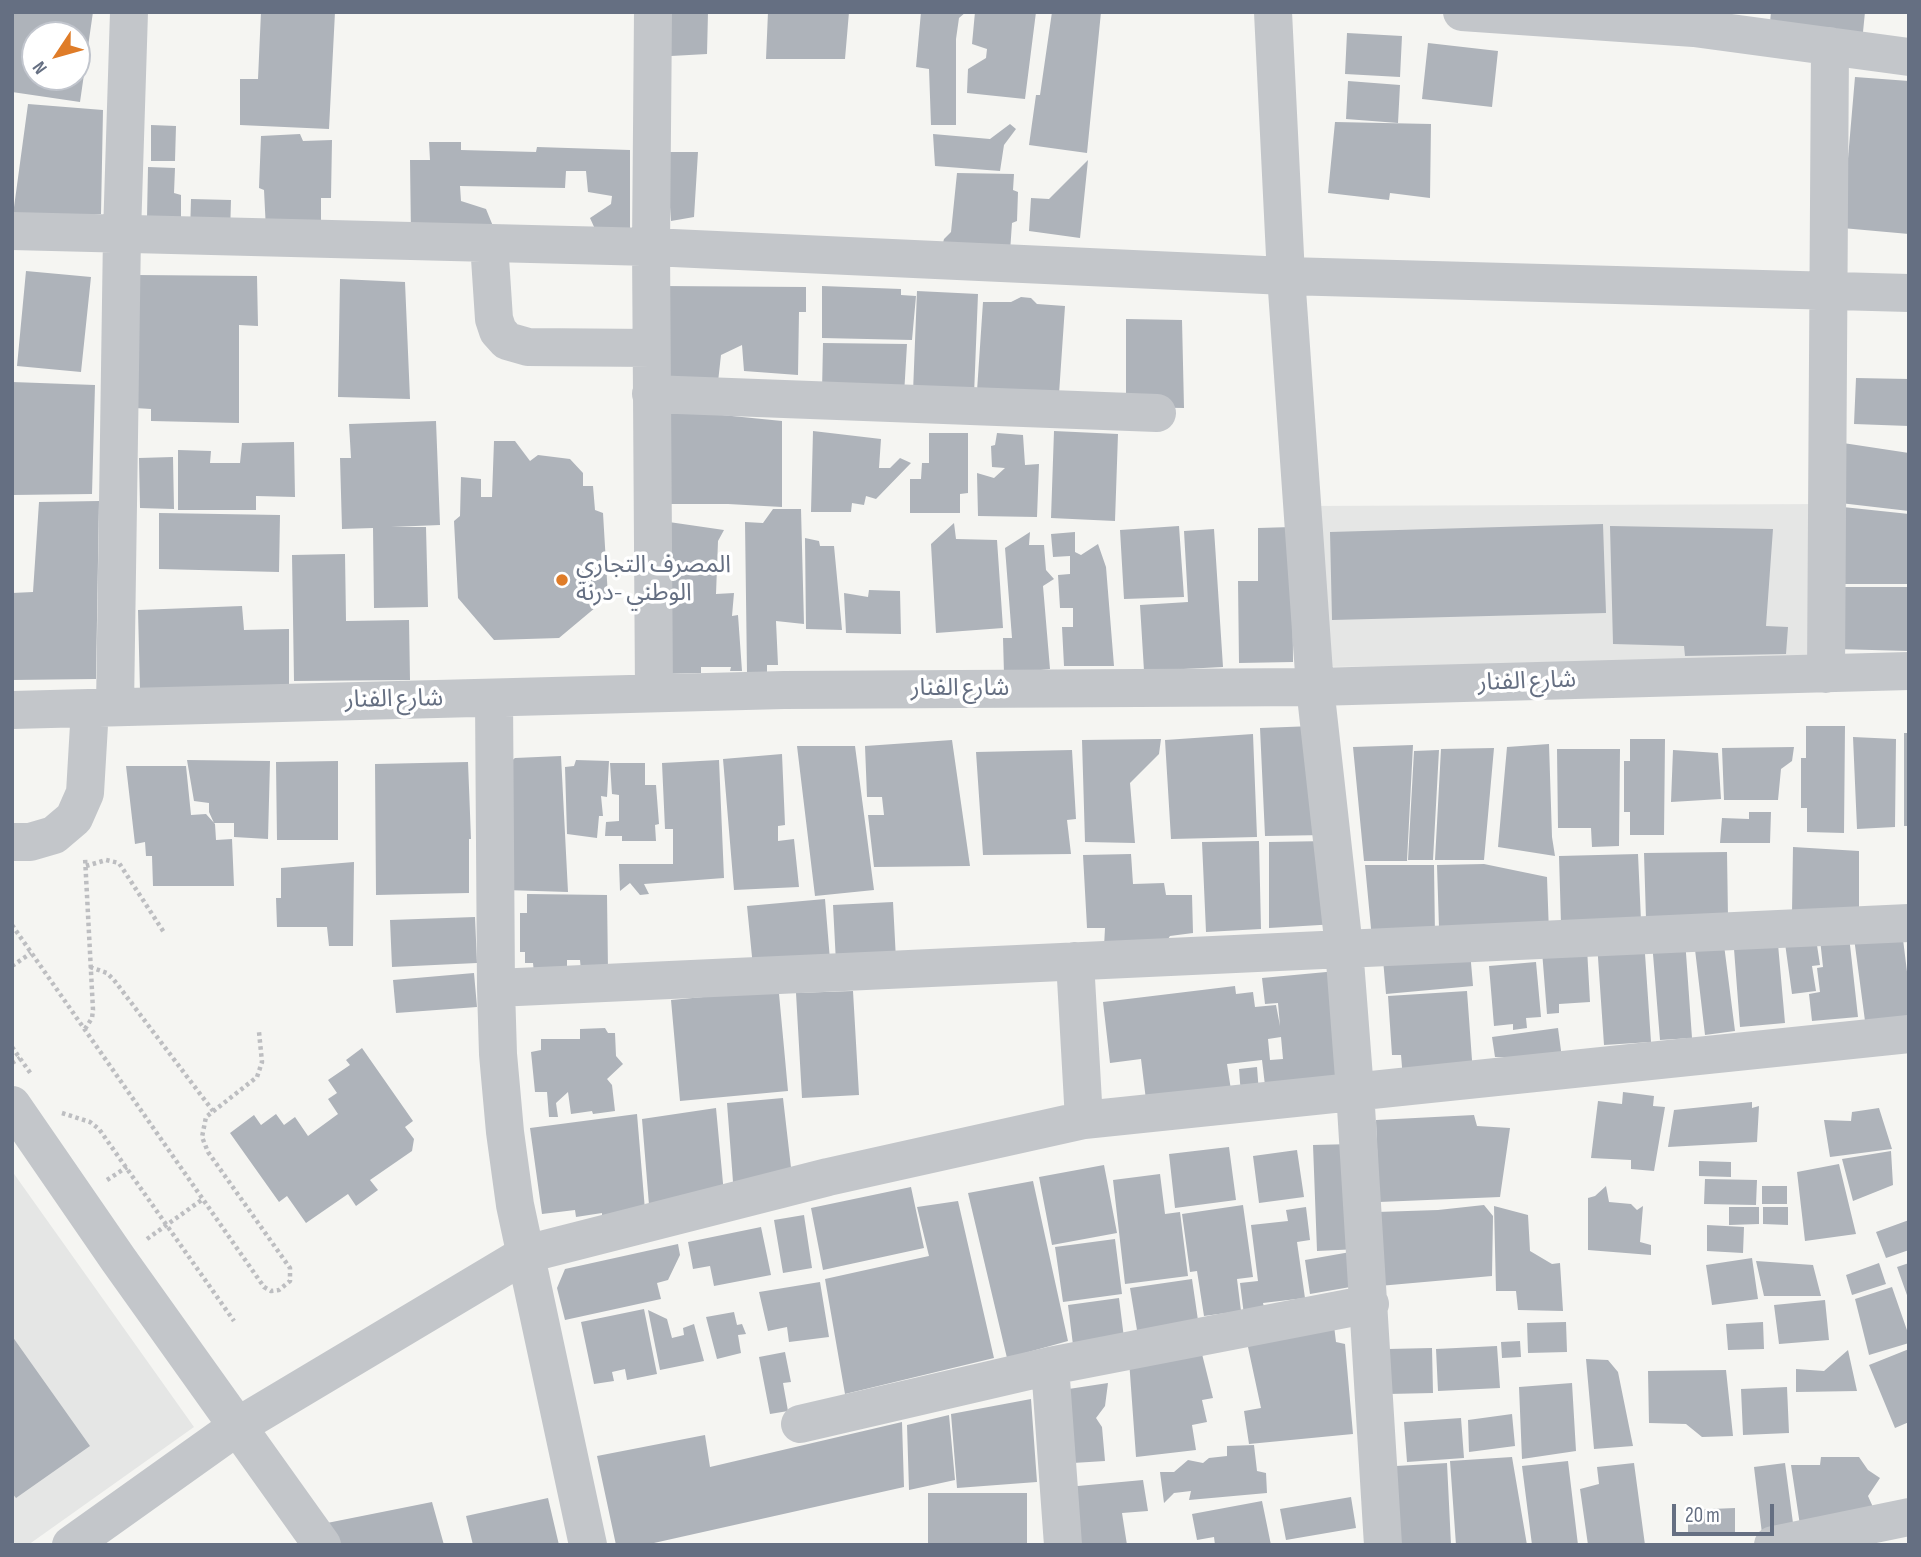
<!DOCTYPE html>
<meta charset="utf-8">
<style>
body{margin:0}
#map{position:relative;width:1921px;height:1557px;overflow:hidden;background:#f5f5f2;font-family:"Sofia Sans Condensed",sans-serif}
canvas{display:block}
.frame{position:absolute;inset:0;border:14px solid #656f82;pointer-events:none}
.north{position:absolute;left:21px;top:21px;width:70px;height:70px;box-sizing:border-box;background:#fff;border:2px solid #c1c5cd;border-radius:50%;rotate:234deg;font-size:19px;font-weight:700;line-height:28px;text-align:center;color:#656f82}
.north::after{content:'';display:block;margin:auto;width:24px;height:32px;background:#df7c28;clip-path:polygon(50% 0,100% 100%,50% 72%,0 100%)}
.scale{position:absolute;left:1672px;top:1504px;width:102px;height:32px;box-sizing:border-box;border:4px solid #656f82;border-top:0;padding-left:9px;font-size:21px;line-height:24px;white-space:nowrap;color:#656f82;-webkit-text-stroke:5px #fff;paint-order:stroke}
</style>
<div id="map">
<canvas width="1921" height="1557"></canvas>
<div class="frame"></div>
<div class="north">N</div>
<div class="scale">20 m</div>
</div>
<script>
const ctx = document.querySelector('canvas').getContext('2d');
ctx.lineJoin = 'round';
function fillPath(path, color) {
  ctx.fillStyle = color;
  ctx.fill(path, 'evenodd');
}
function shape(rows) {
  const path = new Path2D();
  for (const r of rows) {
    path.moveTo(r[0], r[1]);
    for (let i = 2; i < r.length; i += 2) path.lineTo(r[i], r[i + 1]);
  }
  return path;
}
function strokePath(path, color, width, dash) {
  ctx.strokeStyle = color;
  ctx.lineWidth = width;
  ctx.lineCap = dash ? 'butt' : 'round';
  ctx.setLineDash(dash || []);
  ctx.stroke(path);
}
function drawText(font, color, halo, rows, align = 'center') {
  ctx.font = font + ' "Sofia Sans Condensed","Noto Sans Arabic",sans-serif';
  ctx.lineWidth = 7;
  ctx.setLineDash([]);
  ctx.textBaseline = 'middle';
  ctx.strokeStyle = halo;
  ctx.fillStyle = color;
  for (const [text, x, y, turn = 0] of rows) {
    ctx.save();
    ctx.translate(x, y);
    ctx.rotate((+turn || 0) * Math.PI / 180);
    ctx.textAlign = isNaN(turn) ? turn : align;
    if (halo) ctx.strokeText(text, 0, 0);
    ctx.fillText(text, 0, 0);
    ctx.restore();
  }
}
const built = shape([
 [1832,504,1833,664,1303,667,1302,506],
 [12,1171,194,1427,28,1545,12,1545]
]);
const building = shape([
 [12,12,93,12,80,102,12,92],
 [35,35,77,35,77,77,35,77],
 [261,12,335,12,329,129,240,125,240,79,258,79],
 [660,12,708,12,707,54,671,56],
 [768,12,849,12,845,59,766,59],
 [921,12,966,12,959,18,956,39,956,125,931,125,929,69,916,67],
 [975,12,1036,12,1025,99,967,93,968,69,986,58,987,49,972,44],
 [1052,12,1101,12,1087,153,1029,145,1036,95,1040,95],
 [1771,12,1865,12,1863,32,1769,33],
 [1347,33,1402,36,1400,77,1345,74],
 [1428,43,1498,51,1492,107,1422,99],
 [1855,77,1909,81,1909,234,1842,228],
 [1348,81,1400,85,1398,123,1346,119],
 [28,104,103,110,101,214,12,222],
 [1335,122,1431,124,1430,198,1390,193,1389,200,1328,193],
 [1010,124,1016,129,1004,145,1000,171,935,166,933,134,990,139],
 [151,125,176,126,175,161,151,161],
 [300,134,303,141,332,140,331,198,321,198,321,230,266,230,264,190,259,188,261,136],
 [429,142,461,142,461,150,536,152,537,147,630,150,630,237,595,229,590,218,611,204,612,196,588,192,586,171,566,171,565,188,460,186,461,201,486,209,495,231,411,236,410,160,430,160],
 [666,152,698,152,694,217,671,221],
 [1088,160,1080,238,1029,231,1031,198,1049,199],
 [148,167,175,168,174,193,181,195,181,230,147,218],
 [957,173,1014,174,1013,190,1018,192,1017,221,1012,223,1010,252,940,254,944,239,951,232],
 [191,199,231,200,230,235,190,234],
 [26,271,91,277,81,372,17,366],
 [137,275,257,276,258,326,239,325,239,423,151,421,151,409,135,408],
 [340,279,405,282,410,399,338,397],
 [662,286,806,287,806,312,799,312,798,375,744,371,742,345,721,355,718,382,662,380],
 [822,286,901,289,901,295,916,296,912,340,822,338],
 [917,291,978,294,974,395,913,392],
 [1021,297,1031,298,1037,304,1065,306,1059,394,977,391,983,302,1011,302],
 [1126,319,1182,320,1184,408,1126,407],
 [823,343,907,344,904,395,822,391],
 [1856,378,1909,379,1909,426,1854,424],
 [12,382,95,385,92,494,12,495],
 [662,409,782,421,782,507,728,504,662,504],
 [436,421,440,525,391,527,426,527,428,607,374,608,373,528,342,529,340,458,351,458,349,424],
 [813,431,881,439,879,468,890,468,900,458,911,463,876,499,866,496,864,505,852,503,851,512,811,512],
 [1054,431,1118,434,1115,521,1051,518],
 [929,433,968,433,968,493,960,494,960,513,910,513,910,479,921,479,922,463,929,463],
 [997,433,1023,435,1025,465,1039,464,1037,517,978,516,977,473,994,478,1005,468,992,467,991,446,995,445],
 [494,441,515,441,530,461,538,455,570,459,583,473,583,486,593,486,595,510,603,513,608,597,559,638,494,640,458,598,454,521,460,516,461,477,481,479,481,497,492,497],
 [294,442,295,497,256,496,256,510,178,510,178,450,211,451,210,463,240,463,242,443],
 [1843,443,1909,453,1909,511,1840,503],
 [173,457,174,509,140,508,139,458],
 [99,501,96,679,12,680,12,593,33,592,39,502],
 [1843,507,1909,514,1909,584,1837,584],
 [773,509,801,509,804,624,776,621,778,665,767,665,767,672,747,673,745,522,763,523],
 [159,513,280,515,279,572,159,569],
 [662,521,724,530,718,541,716,594,734,593,732,616,738,615,742,671,730,671,731,667,701,667,701,673,661,674],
 [954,523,956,539,997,540,1003,628,936,633,931,544],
 [1603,524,1606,613,1332,620,1330,532],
 [1179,526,1184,597,1124,599,1120,530],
 [1610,526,1773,529,1766,626,1788,627,1786,654,1685,656,1684,646,1613,644],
 [1292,527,1293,662,1239,663,1238,581,1258,581,1258,528],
 [1214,529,1223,667,1144,671,1140,605,1188,602,1184,531],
 [1030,532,1029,545,1044,545,1046,570,1054,579,1043,586,1050,669,1004,674,1003,638,1012,638,1005,548],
 [1075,532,1075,552,1081,555,1098,544,1106,567,1114,666,1064,666,1062,627,1073,627,1073,608,1060,608,1058,575,1070,574,1070,556,1053,557,1051,534],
 [805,538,819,541,820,546,834,546,842,630,806,629],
 [345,554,346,621,409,620,410,680,294,681,292,555],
 [1837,587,1909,587,1909,651,1835,649],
 [869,590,900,591,901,634,846,633,844,593,868,597],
 [242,606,244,630,289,629,289,688,140,691,138,610],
 [1314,726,1326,835,1265,836,1260,728],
 [1806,726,1845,726,1844,833,1807,832,1807,808,1801,808,1801,758,1806,758],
 [1904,733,1909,733,1909,826,1904,826],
 [1253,734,1257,837,1171,839,1165,740],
 [1853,737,1896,739,1895,827,1857,829],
 [1161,739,1159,754,1130,783,1135,843,1085,842,1082,740],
 [1630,739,1665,739,1664,835,1630,835,1630,812,1624,812,1624,761,1630,761],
 [952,740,970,866,874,867,868,815,884,815,882,797,867,797,865,746],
 [1549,744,1552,837,1555,856,1498,847,1507,747],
 [1413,745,1407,861,1364,861,1353,747],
 [797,746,855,746,874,890,815,896],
 [1794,747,1792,761,1781,769,1778,800,1724,800,1722,748],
 [1494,748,1484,860,1435,860,1441,749],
 [1557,749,1620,749,1619,846,1592,847,1591,828,1558,828],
 [1072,750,1076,819,1067,820,1071,854,983,855,976,752],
 [1439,750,1433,860,1408,860,1414,751],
 [1673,750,1718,753,1721,799,1671,802],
 [782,754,785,825,778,826,778,841,794,839,799,887,734,890,723,759],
 [561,756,568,892,505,890,500,770,515,758],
 [187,760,270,761,268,839,234,837,234,823,214,823,209,812,209,803,194,801],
 [576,760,609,761,607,797,601,796,603,816,599,816,597,838,567,834,565,767,574,766],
 [719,760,724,878,644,884,649,894,640,895,630,883,620,891,619,864,673,864,673,829,665,829,662,763],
 [338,761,338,840,277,840,276,762],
 [468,762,471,839,469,839,469,893,376,895,375,764],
 [610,763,645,763,645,785,656,785,659,824,655,825,656,841,622,841,622,836,605,836,606,822,619,821,619,795,612,794],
 [126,766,186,766,191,815,206,814,215,824,216,840,232,839,234,886,153,886,152,856,146,856,145,842,135,844],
 [1749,812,1771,812,1770,843,1720,843,1722,818,1749,819],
 [1259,841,1261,929,1206,932,1202,842],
 [1328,841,1337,924,1269,928,1269,842],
 [1793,847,1859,851,1859,916,1792,913],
 [1727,852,1728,918,1646,919,1644,853],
 [1131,854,1133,884,1164,883,1166,895,1192,895,1193,933,1170,936,1166,942,1104,947,1105,928,1087,928,1083,855],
 [1638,854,1641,921,1561,924,1559,856],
 [354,862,353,946,329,946,327,927,277,927,276,898,281,898,281,868],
 [1484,864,1547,877,1549,933,1439,928,1437,865],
 [1365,865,1434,865,1435,936,1372,939],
 [527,894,607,895,608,971,581,971,580,960,567,960,567,971,534,973,533,963,525,963,525,952,520,952,520,913,527,913],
 [825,899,830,960,753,967,747,906],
 [893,902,896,960,836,963,833,905],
 [475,917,477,963,392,967,390,920],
 [1902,931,1909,988,1909,1016,1865,1021,1854,938],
 [1815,932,1820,965,1812,966,1816,991,1792,994,1784,936],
 [1777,933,1785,1023,1740,1027,1733,936],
 [1849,936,1858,1017,1812,1021,1809,994,1820,992,1817,968,1823,967,1820,939],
 [1723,937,1735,1031,1705,1035,1694,941],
 [1644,939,1651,1042,1604,1045,1597,943],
 [1685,939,1692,1038,1660,1040,1652,942],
 [1587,948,1590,1002,1559,1004,1559,1013,1547,1014,1542,951],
 [1470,951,1473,986,1386,994,1383,959],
 [1536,962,1541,1017,1526,1018,1527,1028,1513,1030,1513,1024,1494,1026,1489,966],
 [1337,971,1348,1086,1266,1094,1262,1060,1227,1064,1231,1090,1146,1100,1141,1059,1110,1063,1103,1002,1235,986,1236,994,1253,992,1255,1007,1276,1005,1280,1026,1278,1003,1265,1004,1262,978],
 [1281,1037,1283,1059,1270,1060,1268,1039],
 [474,973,477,1007,396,1013,393,980],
 [778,983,788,1091,680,1101,671,1000,714,996],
 [853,991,859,1095,802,1098,796,993],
 [1467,991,1473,1074,1403,1079,1401,1055,1392,1055,1388,996],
 [605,1028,608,1033,615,1033,616,1056,623,1064,607,1079,612,1085,615,1111,593,1114,592,1111,571,1114,568,1092,556,1103,558,1117,549,1117,547,1092,535,1092,531,1052,541,1050,541,1039,580,1039,580,1029],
 [1558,1028,1562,1058,1495,1057,1492,1037],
 [362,1048,413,1121,405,1127,414,1139,412,1151,370,1180,378,1190,356,1206,348,1194,306,1223,287,1196,279,1202,230,1133,254,1115,261,1125,276,1114,284,1125,295,1117,308,1136,338,1114,328,1099,337,1093,328,1080,350,1065,346,1060],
 [1257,1067,1259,1093,1241,1095,1239,1069],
 [1623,1092,1654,1096,1653,1106,1665,1107,1654,1171,1631,1169,1631,1160,1591,1158,1598,1101,1622,1104],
 [783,1098,793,1185,734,1195,727,1103],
 [1752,1102,1752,1108,1759,1106,1757,1142,1668,1147,1674,1110],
 [716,1108,724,1194,649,1205,642,1119],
 [1879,1108,1892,1149,1830,1157,1824,1120,1851,1121,1852,1112],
 [637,1114,645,1210,602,1216,602,1213,576,1217,575,1210,542,1214,530,1128],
 [1474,1115,1477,1126,1510,1128,1500,1197,1379,1202,1376,1120],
 [1354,1144,1359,1249,1317,1251,1313,1145],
 [1229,1147,1236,1200,1175,1208,1169,1154],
 [1297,1150,1304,1197,1259,1203,1253,1156],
 [1891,1151,1893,1185,1853,1201,1842,1159],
 [1699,1161,1731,1162,1731,1177,1699,1176],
 [1839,1164,1856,1234,1805,1241,1797,1172],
 [1104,1165,1117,1233,1052,1245,1039,1177],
 [1160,1174,1165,1214,1180,1212,1188,1276,1125,1284,1113,1180],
 [1705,1179,1757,1180,1756,1205,1704,1204],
 [1033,1181,1068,1341,1007,1358,968,1193],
 [1606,1186,1609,1202,1631,1204,1637,1210,1643,1206,1640,1242,1651,1245,1651,1255,1588,1250,1588,1198,1595,1196],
 [1762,1186,1787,1186,1787,1204,1762,1204],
 [911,1187,924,1248,823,1270,811,1208],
 [958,1201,994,1358,845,1394,825,1279,929,1256,917,1207],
 [1243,1205,1253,1277,1237,1279,1241,1311,1204,1316,1197,1271,1190,1272,1182,1214],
 [1484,1205,1493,1216,1492,1276,1379,1286,1377,1212,1438,1210],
 [1494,1206,1528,1215,1530,1251,1552,1264,1560,1263,1563,1311,1518,1310,1516,1291,1496,1291],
 [1306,1207,1310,1240,1297,1242,1305,1298,1263,1303,1265,1312,1244,1315,1240,1283,1258,1281,1251,1225,1288,1221,1286,1210],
 [1729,1207,1759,1207,1759,1224,1729,1225],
 [1763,1207,1788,1207,1788,1225,1763,1224],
 [804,1215,812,1268,783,1273,774,1220],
 [1909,1220,1909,1250,1886,1258,1876,1232],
 [1707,1225,1744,1227,1743,1253,1707,1251],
 [761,1227,771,1275,714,1286,710,1266,693,1269,688,1242],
 [1115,1239,1122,1294,1063,1302,1055,1247],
 [678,1244,680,1255,668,1280,657,1283,661,1299,565,1320,557,1288,565,1269],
 [1356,1251,1362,1285,1310,1294,1305,1260],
 [1752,1258,1758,1299,1712,1305,1706,1265],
 [1756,1261,1813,1265,1821,1296,1764,1296],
 [1879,1263,1886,1284,1852,1295,1846,1275],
 [1909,1263,1909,1298,1908,1298,1897,1267],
 [1192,1279,1200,1334,1139,1342,1130,1288],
 [820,1282,829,1337,789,1342,787,1327,768,1331,759,1292],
 [1892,1287,1909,1336,1909,1343,1869,1355,1855,1299],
 [1119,1298,1125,1346,1074,1353,1068,1305],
 [1825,1300,1829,1340,1779,1344,1774,1305],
 [644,1309,657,1374,627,1380,625,1369,612,1372,614,1381,594,1384,581,1322],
 [648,1310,667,1319,672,1338,684,1335,683,1328,694,1324,704,1361,660,1370],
 [734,1312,737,1325,742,1324,746,1334,738,1335,741,1353,717,1359,706,1317],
 [1333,1317,1336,1342,1345,1344,1353,1434,1249,1444,1244,1411,1261,1408,1245,1333],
 [1566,1322,1567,1352,1528,1353,1527,1323],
 [1763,1322,1764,1349,1728,1350,1726,1324],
 [12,1336,90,1446,16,1498,12,1493],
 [1520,1341,1521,1357,1502,1358,1501,1342],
 [1199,1342,1213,1398,1202,1400,1207,1422,1192,1425,1196,1450,1136,1457,1129,1360],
 [1497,1346,1500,1388,1438,1391,1436,1349],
 [1432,1348,1433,1393,1388,1394,1388,1349],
 [1909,1349,1909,1422,1895,1428,1869,1365],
 [1848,1350,1857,1391,1796,1392,1796,1369,1824,1371],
 [785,1352,791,1382,783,1383,788,1411,770,1414,759,1357],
 [1586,1359,1608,1360,1618,1372,1633,1446,1594,1449],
 [1726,1370,1733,1436,1702,1437,1686,1424,1649,1423,1648,1371],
 [1108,1383,1105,1406,1096,1418,1102,1427,1105,1461,1073,1463,1062,1390],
 [1572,1383,1576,1451,1522,1459,1519,1387],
 [1787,1387,1789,1433,1743,1435,1741,1389],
 [1031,1399,1037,1482,957,1488,951,1414],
 [1512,1414,1515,1446,1469,1452,1468,1420],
 [949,1415,955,1480,909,1490,907,1425],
 [1461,1418,1464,1458,1407,1462,1404,1422],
 [902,1422,904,1487,645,1545,616,1545,597,1456,705,1435,710,1467],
 [1254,1445,1257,1471,1266,1473,1267,1493,1189,1500,1191,1491,1174,1493,1164,1503,1160,1472,1174,1472,1188,1460,1203,1463,1209,1458,1227,1456,1227,1446],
 [1512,1457,1527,1545,1456,1545,1450,1461],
 [1821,1457,1859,1457,1868,1470,1880,1478,1868,1496,1877,1516,1801,1532,1791,1465,1820,1465],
 [1568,1461,1578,1545,1532,1545,1522,1466],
 [1447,1463,1451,1545,1400,1545,1396,1466],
 [1634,1463,1645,1545,1588,1545,1580,1489,1599,1484,1597,1467],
 [1785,1463,1795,1538,1763,1542,1754,1467],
 [1143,1480,1148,1511,1122,1513,1127,1545,1071,1545,1067,1487],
 [928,1493,1027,1493,1027,1545,928,1545],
 [1351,1497,1356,1528,1286,1540,1280,1509],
 [548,1498,559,1545,473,1545,466,1516],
 [1262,1501,1271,1545,1215,1545,1214,1537,1197,1540,1192,1514],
 [432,1502,444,1545,338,1545,327,1523],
 [1735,1508,1735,1533,1688,1535,1688,1510]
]);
const path = shape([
 [86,866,106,860,119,863,165,934],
 [12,925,264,1287,271,1291,279,1290,290,1281,290,1268,208,1152,202,1137,206,1117,257,1077,262,1062,259,1032],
 [12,966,31,953],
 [90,967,107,973,114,980,213,1111],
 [85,1029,92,1018,93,1010,85,857],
 [12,1047,31,1074],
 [12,1063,20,1058],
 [62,1113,90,1122,99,1129,234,1321],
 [107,1180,127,1167],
 [147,1239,203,1199]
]);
const minor = shape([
 [653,12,651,247,654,693],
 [1273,12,1286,276,1315,687,1344,948,1355,1091,1383,1545],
 [1462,12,1694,28,1909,57],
 [12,231,651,247,1286,276,1909,293],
 [489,243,494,319,498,331,507,341,528,347,651,348],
 [651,394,1157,413],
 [1826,674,1830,46],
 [494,698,496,988,498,1054,505,1132,515,1205,588,1545],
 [115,707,122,234,129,12],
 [12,710,784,690,1315,687,1909,671],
 [12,842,30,842,54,835,74,818,85,793,90,708],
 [1075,961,1084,1120],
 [496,988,1909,923],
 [12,1105,118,1259,322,1545],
 [1050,1366,1063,1545],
 [800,1424,1050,1366,1370,1304],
 [71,1545,238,1426,526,1254,828,1177,1084,1120,1909,1034],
 [1773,1545,1909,1517]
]);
const markers = [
 [562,580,7,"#df7c28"]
];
const poiNames = [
 ["المصرف التجاري",576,566],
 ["الوطني -درنة",576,594]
];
const streetNames = [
 ["شارع الفنار",1527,682,-2],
 ["شارع الفنار",960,689],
 ["شارع الفنار",394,700,-1]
];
fillPath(built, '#e5e6e5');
fillPath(building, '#aeb3ba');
strokePath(path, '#bdbec1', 4.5, [3.5, 3.5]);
strokePath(minor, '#c3c6ca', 38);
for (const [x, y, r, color] of markers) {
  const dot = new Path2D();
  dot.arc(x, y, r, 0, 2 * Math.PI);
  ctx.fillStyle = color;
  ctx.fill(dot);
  strokePath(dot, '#fff', 2.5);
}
drawText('24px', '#656f82', '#fff', poiNames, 'left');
drawText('24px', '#656f82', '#fff', streetNames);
</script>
